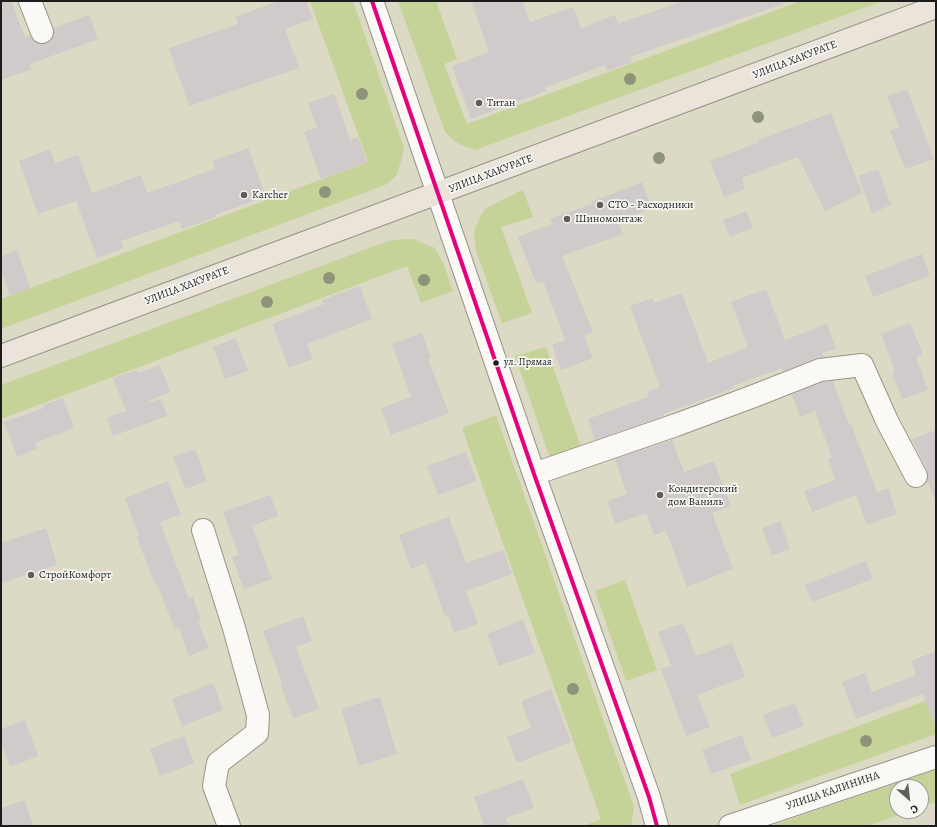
<!DOCTYPE html>
<meta charset="utf-8">
<style>
body{margin:0}
#map{position:relative;width:937px;height:827px;overflow:hidden;background:#dcd9c4;font-family:Alegreya,serif}
canvas{display:block}
.frame{position:absolute;inset:0;border:2px solid #1c1c1c;pointer-events:none}
.north{position:absolute;left:889px;top:779px;width:40px;height:40px;box-sizing:border-box;background:#f6f6f2;border:1px solid #9f9f9c;border-radius:50%;rotate:152deg;font-size:11px;font-weight:700;line-height:16px;text-align:center;color:#1c1c1c}
.north::after{content:'';display:block;margin:auto;width:14px;height:18px;background:#5f5e57;clip-path:polygon(50% 0,100% 100%,50% 72%,0 100%)}
</style>
<div id="map">
<canvas width="937" height="827"></canvas>
<div class="frame"></div>
<div class="north">С</div>
</div>
<script>
const ctx = document.querySelector('canvas').getContext('2d');
ctx.lineJoin = 'round';
function fillPath(path, color) {
  ctx.fillStyle = color;
  ctx.fill(path, 'evenodd');
}
function shape(rows) {
  const path = new Path2D();
  for (const r of rows) {
    path.moveTo(r[0], r[1]);
    for (let i = 2; i < r.length; i += 2) path.lineTo(r[i], r[i + 1]);
  }
  return path;
}
function strokePath(path, color, width, dash) {
  ctx.strokeStyle = color;
  ctx.lineWidth = width;
  ctx.lineCap = dash ? 'butt' : 'round';
  ctx.setLineDash(dash || []);
  ctx.stroke(path);
}
function drawText(font, color, halo, rows, align = 'center') {
  ctx.font = font + ' Alegreya,serif';
  ctx.lineWidth = 3.5;
  ctx.setLineDash([]);
  ctx.textBaseline = 'middle';
  ctx.strokeStyle = halo;
  ctx.fillStyle = color;
  for (const [text, x, y, turn = 0] of rows) {
    ctx.save();
    ctx.translate(x, y);
    ctx.rotate((+turn || 0) * Math.PI / 180);
    ctx.textAlign = isNaN(turn) ? turn : align;
    if (halo) ctx.strokeText(text, 0, 0);
    ctx.fillText(text, 0, 0);
    ctx.restore();
  }
}
const green = shape([
 [310,1,353,1,404,148,401,161,396,176,387,184,380,187,1,329,1,299,368,162],
 [398,1,436,1,457,59,444,64,467,124,801,1,883,1,475,150,461,145,452,139,445,132],
 [523,190,533,217,501,227,532,313,502,323,476,251,474,232,479,219,486,208],
 [406,239,413,239,435,248,444,265,453,291,421,303,407,266,1,419,1,385,388,241],
 [546,347,581,447,550,458,515,356],
 [496,415,634,807,631,826,583,826,601,819,462,428],
 [625,580,657,670,626,681,595,591],
 [936,697,936,734,740,805,730,774],
 [936,769,936,802,921,807,921,787,897,787,897,811,910,811,868,826,771,826]
]);
const building = shape([
 [1,1,11,1,25,38,30,36,34,41,40,44,46,44,51,40,54,34,54,28,89,15,98,39,30,64,32,69,1,80],
 [279,1,306,1,313,19,285,29,299,68,189,106,169,48,238,24,235,17],
 [471,1,522,1,530,22,573,7,581,28,615,15,618,24,683,1,782,1,783,4,630,57,632,62,607,71,605,65,544,88,546,91,471,119,452,66,489,52],
 [907,89,934,159,905,169,890,131,899,127,887,96],
 [334,94,350,140,358,137,367,162,321,179,304,132,317,127,308,103],
 [831,113,862,193,825,211,798,157,742,178,745,189,724,197,710,161,759,142,758,140],
 [248,148,266,196,215,215,216,217,182,229,179,221,121,241,124,248,97,258,76,201,38,214,19,161,50,149,55,163,78,155,92,193,141,175,147,193,215,169,212,161],
 [878,169,891,205,872,213,858,176],
 [642,182,652,208,618,221,623,234,562,256,593,332,584,336,593,358,561,370,552,345,565,340,543,281,536,283,518,237,552,224,550,219,592,204,591,202],
 [746,211,753,228,730,237,723,220],
 [17,250,30,288,10,295,1,271,1,256],
 [922,254,930,276,873,297,865,276],
 [360,286,372,319,307,344,313,359,289,368,272,324,324,304,322,300],
 [766,289,785,340,827,324,836,348,822,353,824,357,815,358,783,371,782,368,733,386,734,388,663,414,664,416,595,440,588,419,648,397,647,392,660,387,630,306,653,298,654,303,682,293,708,363,748,347,731,302],
 [910,323,923,354,916,357,928,390,902,399,892,373,895,372,881,334],
 [422,333,431,358,428,359,449,413,391,435,381,408,411,397,392,344],
 [236,338,248,371,225,379,213,347],
 [160,365,170,392,148,401,149,403,161,399,167,416,113,436,107,418,126,411,113,378,136,370,138,373],
 [833,381,849,425,851,424,877,492,888,488,897,514,867,525,856,495,812,512,804,491,835,480,828,459,832,458,815,411,800,417,792,395,823,382],
 [63,398,74,428,35,443,37,449,17,457,4,422,44,408,43,405],
 [936,430,936,498,934,498,927,480,928,476,927,470,912,439],
 [672,440,684,472,714,461,731,506,712,513,733,569,687,587,666,531,654,535,646,513,615,524,607,501,627,494,615,459],
 [195,449,207,481,185,489,173,457],
 [466,452,477,481,438,495,427,466],
 [168,481,181,514,160,522,189,599,193,597,201,620,198,621,209,648,189,656,179,628,175,630,157,584,155,585,137,537,139,536,125,498],
 [270,495,278,516,252,526,272,579,244,589,232,557,239,555,223,512],
 [449,517,466,563,503,550,512,574,466,591,478,624,454,633,448,615,445,616,426,563,411,569,399,535],
 [780,521,790,549,772,555,762,528],
 [46,528,57,565,1,583,1,543],
 [866,561,873,579,812,602,805,585],
 [303,616,312,641,296,647,319,709,293,718,280,684,282,683,263,631],
 [523,620,535,653,499,666,487,634],
 [683,623,696,656,732,643,745,677,697,695,710,727,686,736,661,669,671,666,658,632],
 [936,651,936,723,934,723,923,694,856,719,842,682,865,673,872,692,916,675,911,661],
 [213,683,223,710,182,726,172,699],
 [551,689,571,742,517,763,507,737,531,728,521,701],
 [380,697,397,754,359,766,341,709],
 [795,703,804,726,772,738,763,715],
 [25,720,38,756,10,767,1,743,1,729],
 [742,735,751,760,711,774,702,750],
 [184,736,194,763,160,776,150,749],
 [523,779,534,808,506,818,509,826,484,826,474,797],
 [24,800,34,826,1,826,1,808]
]);
const minor = shape([
 [30,1,42,32],
 [372,1,534,474,649,797,657,826],
 [534,474,676,425,754,396,820,370,862,365,887,421,916,476],
 [203,530,234,628,258,715,257,733,218,763,214,786,229,826],
 [730,826,936,757]
]);
const major = shape([
 [1,356,936,7]
]);
const bus1 = shape([
 [372,1,534,474,649,797,657,826]
]);
const trees = [
 [630,79],
 [362,94],
 [758,117],
 [659,158],
 [325,192],
 [329,278],
 [424,280],
 [267,302],
 [573,689],
 [866,741]
];
const markers = [
 [479,103,4,"#5f5e57"],
 [244,195,4,"#5f5e57"],
 [600,205,4,"#5f5e57"],
 [567,219,4,"#5f5e57"],
 [496,363,3.5,"#1c1c1c"],
 [660,495,4,"#5f5e57"],
 [31,575,4,"#5f5e57"]
];
const busNames = [
 ["ул. Прямая",504,363]
];
const streetNames = [
 ["УЛИЦА ХАКУРАТЕ",795,60,-21],
 ["УЛИЦА ХАКУРАТЕ",491,174,-21],
 ["УЛИЦА ХАКУРАТЕ",187,286,-21],
 ["УЛИЦА КАЛИНИНА",833,791,-19]
];
const poiNames = [
 ["Титан",487,103],
 ["Karcher",252,195],
 ["СТО - Расходники",608,205],
 ["Шиномонтаж",575,219],
 ["Кондитерский",668,489],
 ["дом Ваниль",668,502],
 ["СтройКомфорт",39,575]
];
fillPath(green, '#c5d399');
fillPath(building, '#d1cacb');
strokePath(minor, '#979589', 24);
strokePath(major, '#979589', 24);
strokePath(minor, '#faf9f6', 22);
strokePath(major, '#ebe4db', 22);
strokePath(bus1, '#e5007d', 4);
ctx.fillStyle = '#8f9379';
for (const [x, y] of trees) {
  ctx.beginPath();
  ctx.arc(x, y, 6, 0, 2 * Math.PI);
  ctx.fill();
}
for (const [x, y, r, color] of markers) {
  const dot = new Path2D();
  dot.arc(x, y, r, 0, 2 * Math.PI);
  ctx.fillStyle = color;
  ctx.fill(dot);
  strokePath(dot, '#f6f6f2', 1.5);
}
drawText('10px', '#1c1c1c', '#f6f6f2', busNames, 'left');
drawText('11px', '#1c1c1c', '#f6f6f2', streetNames);
drawText('11px', '#1c1c1c', '#f6f6f2', poiNames, 'left');
</script>
